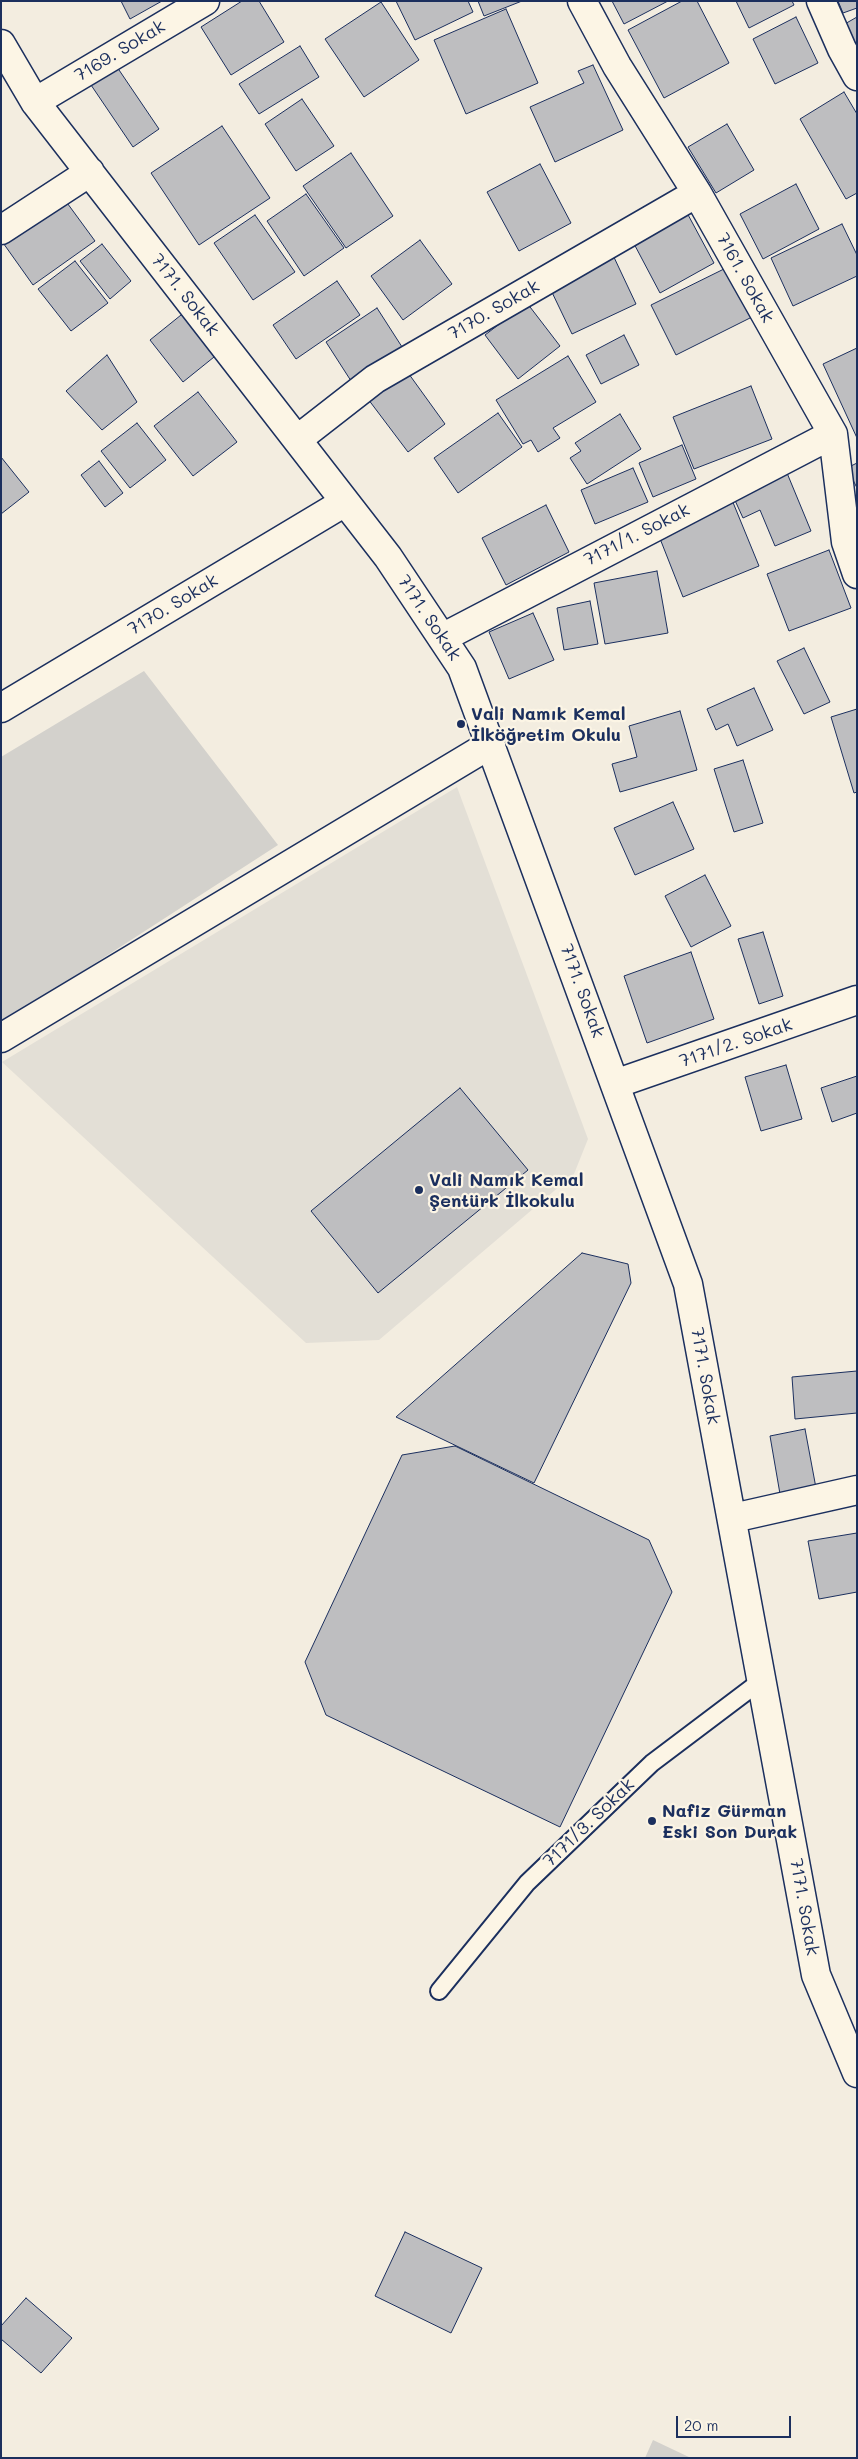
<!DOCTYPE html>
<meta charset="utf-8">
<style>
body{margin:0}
#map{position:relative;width:858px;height:2459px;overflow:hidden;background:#f3ede0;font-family:Mali,sans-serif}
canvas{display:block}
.frame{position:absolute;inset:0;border:2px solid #1b2f5e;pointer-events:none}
.scale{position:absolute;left:676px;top:2416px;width:115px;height:22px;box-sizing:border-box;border:2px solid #1b2f5e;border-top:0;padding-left:6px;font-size:15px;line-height:18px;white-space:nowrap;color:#1b2f5e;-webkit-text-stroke:4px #fcf5e5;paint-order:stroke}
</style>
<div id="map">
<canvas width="858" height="2459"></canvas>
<div class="frame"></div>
<div class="scale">20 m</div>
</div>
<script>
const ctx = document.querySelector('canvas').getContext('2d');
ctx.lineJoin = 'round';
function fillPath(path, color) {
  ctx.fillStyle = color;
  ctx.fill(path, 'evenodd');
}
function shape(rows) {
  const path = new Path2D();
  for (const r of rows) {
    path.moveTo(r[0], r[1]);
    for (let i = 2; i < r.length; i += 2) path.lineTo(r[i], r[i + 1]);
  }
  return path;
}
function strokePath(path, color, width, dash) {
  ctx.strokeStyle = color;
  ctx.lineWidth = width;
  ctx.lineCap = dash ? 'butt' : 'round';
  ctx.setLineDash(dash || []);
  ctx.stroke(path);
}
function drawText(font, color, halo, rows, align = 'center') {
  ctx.font = font + ' Mali,sans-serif';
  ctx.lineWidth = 4.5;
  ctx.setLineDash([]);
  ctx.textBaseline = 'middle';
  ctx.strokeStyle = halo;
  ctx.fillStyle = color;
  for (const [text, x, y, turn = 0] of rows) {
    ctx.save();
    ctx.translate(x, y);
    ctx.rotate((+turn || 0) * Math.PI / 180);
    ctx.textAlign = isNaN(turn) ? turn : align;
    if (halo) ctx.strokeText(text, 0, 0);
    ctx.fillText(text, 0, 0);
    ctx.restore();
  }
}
const built = shape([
 [457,787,588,1139,574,1174,379,1340,306,1343,2,1062]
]);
const green = shape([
 [144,671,278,845,1,1024,1,757],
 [653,2440,691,2458,645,2458]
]);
const building = shape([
 [121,1,162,1,130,19,121,1],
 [242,1,259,1,284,42,231,75,201,27,242,1],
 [396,1,468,1,473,12,415,40,396,1],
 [478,1,522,1,484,16,478,1],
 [612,1,668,1,624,24,612,1],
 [682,1,697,1,729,63,664,98,628,30,682,1],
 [736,1,792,1,794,5,749,28,736,1],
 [838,1,857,1,857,8,843,13,838,1],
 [381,2,419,60,364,97,325,39,381,2],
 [506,9,538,83,466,114,434,40,506,9],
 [796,17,818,63,775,84,753,39,796,17],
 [857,17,857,50,843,25,857,17],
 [300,46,319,77,259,114,239,84,300,46],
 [593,65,623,130,555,162,530,107,584,83,578,71,593,65],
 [117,67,159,129,133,147,91,85,117,67],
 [844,92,857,114,857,193,846,199,800,119,844,92],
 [302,99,334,146,296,171,265,124,302,99],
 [727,124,754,170,716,193,688,147,727,124],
 [222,126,270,198,199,245,151,173,222,126],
 [351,153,393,216,346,248,303,186,351,153],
 [540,164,571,223,519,251,487,192,540,164],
 [796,184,819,229,763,259,740,214,796,184],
 [306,194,344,248,304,276,267,221,306,194],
 [62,196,95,241,33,285,1,240,62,196],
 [686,211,714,263,660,293,632,240,686,211],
 [255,215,295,272,253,300,214,243,255,215],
 [842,224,857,255,857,276,793,306,771,258,842,224],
 [420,240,452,284,403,320,371,276,420,240],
 [102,244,131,281,110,299,80,261,102,244],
 [612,253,636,304,572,334,548,284,612,253],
 [75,261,108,303,71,331,38,289,75,261],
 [728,267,752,317,676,355,651,305,728,267],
 [337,281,360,315,296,359,273,325,337,281],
 [527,303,560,346,518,379,485,335,527,303],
 [377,308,404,350,353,384,326,342,377,308],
 [186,311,219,353,183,382,150,340,186,311],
 [624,335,639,365,601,384,586,355,624,335],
 [857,348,857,438,823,364,857,348],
 [107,355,137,402,102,430,66,391,107,355],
 [568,356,596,402,553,428,560,438,538,452,531,440,523,444,496,400,568,356],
 [406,370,445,424,408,452,368,399,406,370],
 [751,386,772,439,694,469,673,417,751,386],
 [198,392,237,442,193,476,154,426,198,392],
 [498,413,522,447,458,493,434,458,498,413],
 [620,414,641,449,587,484,570,458,581,451,575,443,620,414],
 [137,423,166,460,130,488,101,451,137,423],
 [682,445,696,479,653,497,639,463,682,445],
 [1,457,29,492,1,514,1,457],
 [99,461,123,493,105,507,81,475,99,461],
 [857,463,857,488,847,468,857,463],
 [633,468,648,502,595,524,581,490,633,468],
 [787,473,811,531,775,546,760,510,743,518,733,496,787,473],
 [732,500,759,566,683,597,657,531,732,500],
 [546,505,569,552,506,585,482,538,546,505],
 [829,550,851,608,789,631,767,574,829,550],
 [657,571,668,633,605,644,594,583,657,571],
 [590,601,598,644,564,650,557,608,590,601],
 [533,613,554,660,509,679,489,632,533,613],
 [804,648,830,702,804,714,777,661,804,648],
 [754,688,773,730,737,746,728,724,716,730,707,709,754,688],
 [857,709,857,792,854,793,831,717,857,709],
 [680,711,697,770,620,792,612,764,637,757,629,726,680,711],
 [743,760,763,823,734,832,714,769,743,760],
 [673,802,694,849,635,875,614,828,673,802],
 [705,875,731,926,691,947,665,896,705,875],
 [763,932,783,996,759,1004,738,939,763,932],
 [691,952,714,1019,647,1043,624,976,691,952],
 [786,1065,802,1119,761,1131,745,1077,786,1065],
 [857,1076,857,1113,832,1122,821,1088,857,1076],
 [460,1088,528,1170,378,1293,311,1211,460,1088],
 [582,1253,628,1264,631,1283,534,1483,396,1417,582,1253],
 [857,1371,857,1413,795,1419,792,1377,857,1371],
 [805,1429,816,1488,780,1494,770,1436,805,1429],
 [455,1446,649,1540,672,1592,560,1827,326,1715,305,1662,402,1455,455,1446],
 [857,1533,857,1592,819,1599,808,1541,857,1533],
 [405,2232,482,2268,451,2333,375,2296,405,2232],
 [26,2298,72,2338,41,2373,1,2339,1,2326,26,2298]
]);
const lane = shape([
 [439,1991,527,1883,652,1763,762,1680]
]);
const street = shape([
 [582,1,617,66,697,193,833,434,846,542,857,574],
 [821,1,842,49,857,76],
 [1,44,35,102,388,557,462,668,688,1284,816,1975,857,2073],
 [35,102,205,1],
 [1,230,90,172],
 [298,439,375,379,697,193],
 [442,638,833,434],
 [1,708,345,502],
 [1,1038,491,744],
 [615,1084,857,1000],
 [733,1518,857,1490]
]);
const markers = [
 [461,724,5,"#1b2f5e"],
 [419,1190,5,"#1b2f5e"],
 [652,1821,5,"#1b2f5e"]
];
const streetNames = [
 ["7169. Sokak",120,51,-31],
 ["7161. Sokak",745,278,61],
 ["7171. Sokak",185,295,52],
 ["7170. Sokak",494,310,-30],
 ["7171/1. Sokak",637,535,-27],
 ["7170. Sokak",173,605,-31],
 ["7171. Sokak",429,618,56],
 ["7171. Sokak",582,991,70],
 ["7171/2. Sokak",736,1043,-19],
 ["7171. Sokak",705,1376,80],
 ["7171/3. Sokak",589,1823,-44],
 ["7171. Sokak",804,1907,80]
];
const poiNames = [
 ["Vali Namık Kemal",471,714],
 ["İlköğretim Okulu",471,735],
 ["Vali Namık Kemal",429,1180],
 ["Şentürk İlkokulu",429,1201],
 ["Nafiz Gürman",662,1811],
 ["Eski Son Durak",662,1832]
];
fillPath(built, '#e3dfd6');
fillPath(green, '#d3d1cc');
fillPath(building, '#bebec0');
strokePath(building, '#1b2f5e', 1);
strokePath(lane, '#1b2f5e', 20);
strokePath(street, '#1b2f5e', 31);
strokePath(lane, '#fcf5e5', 16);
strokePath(street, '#fcf5e5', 28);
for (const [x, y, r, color] of markers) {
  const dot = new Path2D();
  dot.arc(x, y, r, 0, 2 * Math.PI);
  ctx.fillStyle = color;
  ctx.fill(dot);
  strokePath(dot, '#fcf5e5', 2);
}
drawText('18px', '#1b2f5e', '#fcf5e5', streetNames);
drawText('bold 18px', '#1b2f5e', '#fcf5e5', poiNames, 'left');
</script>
